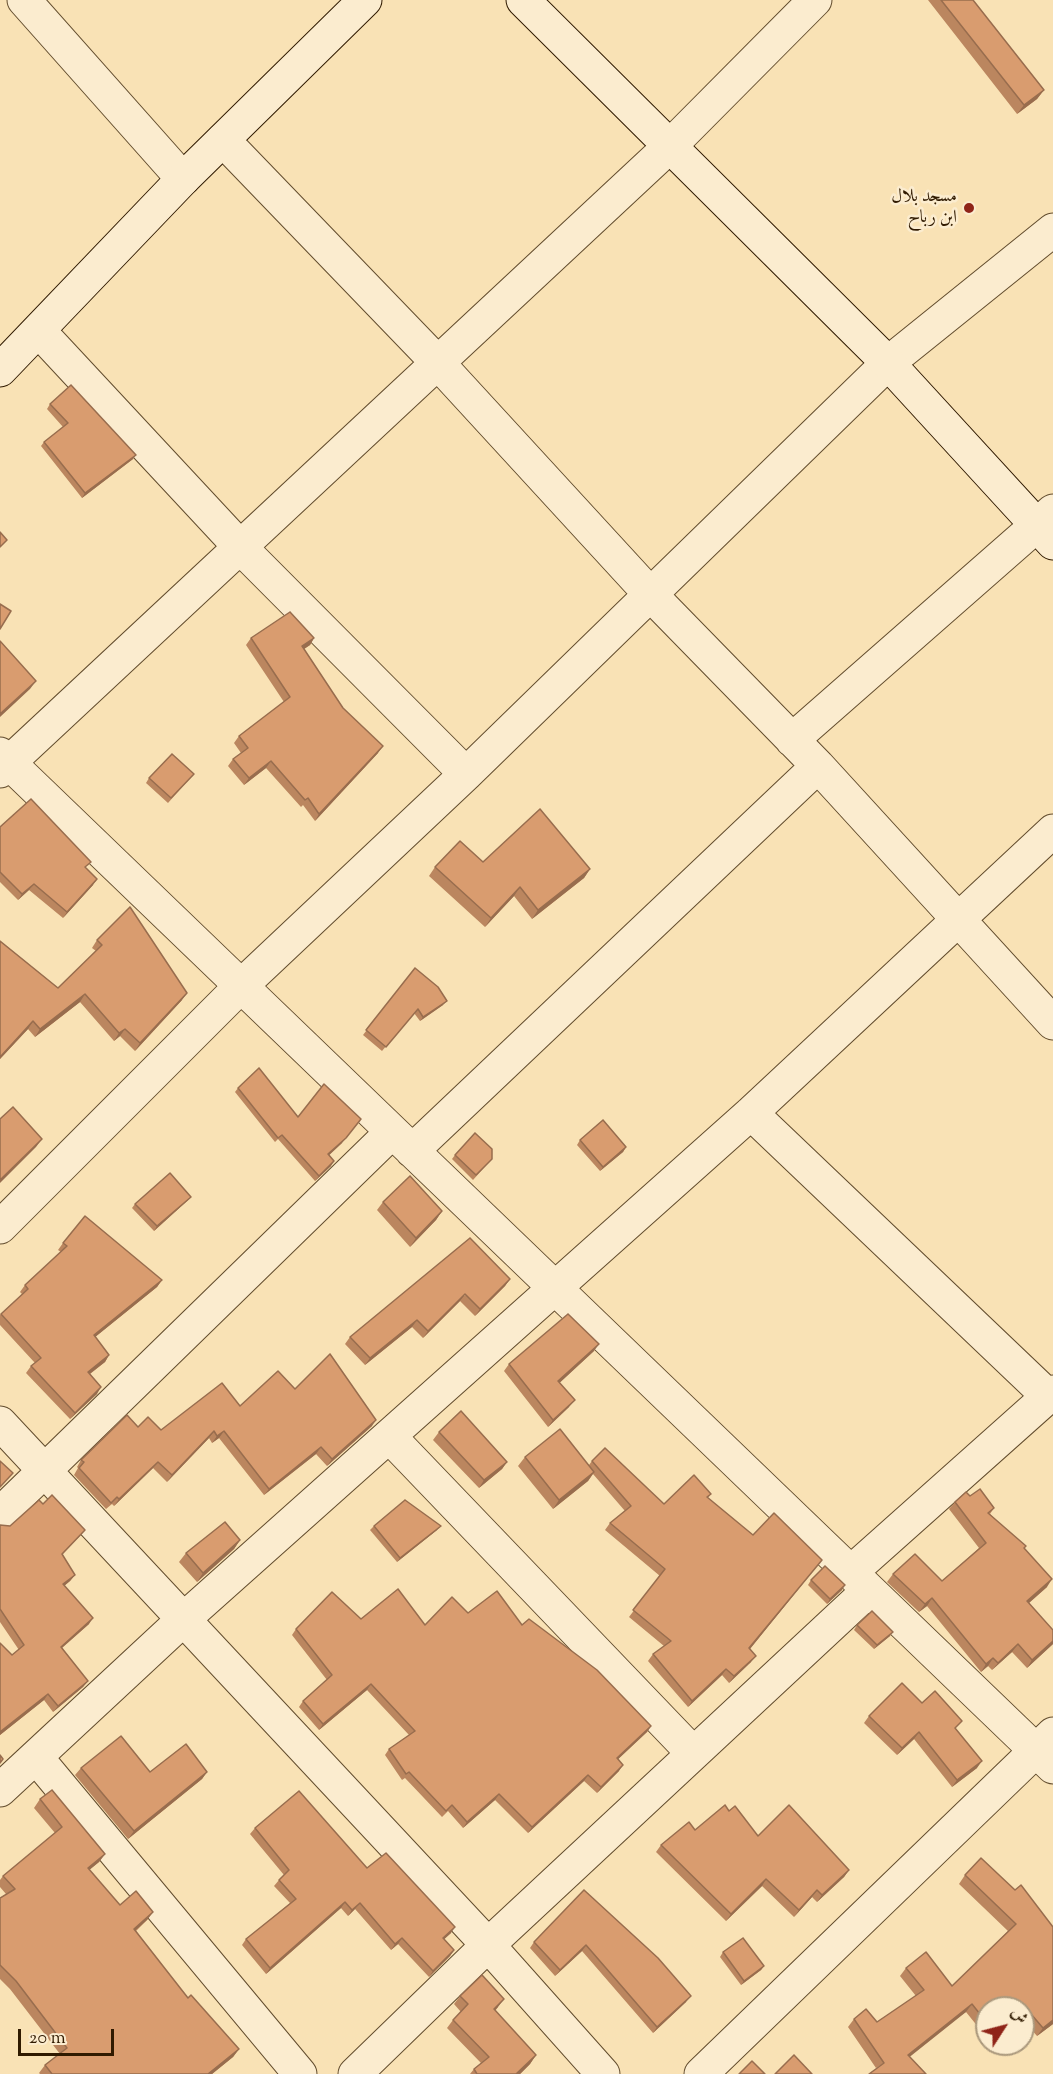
<!DOCTYPE html>
<meta charset="utf-8">
<style>
body{margin:0}
#map{position:relative;width:1053px;height:2074px;overflow:hidden;background:#f9e2b5;font-family:"Sorts Mill Goudy",Amiri,serif}
canvas{display:block}
.north{position:absolute;left:975px;top:1996px;width:60px;height:60px;box-sizing:border-box;background:#fbeccf;border:2px solid #aa987c;border-radius:50%;rotate:54deg;font-size:16px;font-weight:700;line-height:24px;text-align:center;color:#301a00}
.north::after{content:'';display:block;margin:auto;width:21px;height:27px;background:#8f2418;clip-path:polygon(50% 0,100% 100%,50% 72%,0 100%)}
.scale{position:absolute;left:18px;top:2029px;width:96px;height:27px;box-sizing:border-box;border:3px solid #301a00;border-top:0;padding-left:8px;font-size:18px;line-height:21px;white-space:nowrap;color:#301a00;-webkit-text-stroke:4px #fbeccf;paint-order:stroke}
</style>
<div id="map">
<canvas width="1053" height="2074"></canvas>
<div class="north">ش</div>
<div class="scale">20 m</div>
</div>
<script>
const ctx = document.querySelector('canvas').getContext('2d');
ctx.lineJoin = 'round';
function shape(rows) {
  const path = new Path2D();
  for (const r of rows) {
    path.moveTo(r[0], r[1]);
    for (let i = 2; i < r.length; i += 2) path.lineTo(r[i], r[i + 1]);
  }
  return path;
}
function strokePath(path, color, width, dash) {
  ctx.strokeStyle = color;
  ctx.lineWidth = width;
  ctx.lineCap = dash ? 'butt' : 'round';
  ctx.setLineDash(dash || []);
  ctx.stroke(path);
}
function fillPath(path, color) {
  ctx.fillStyle = color;
  ctx.fill(path, 'evenodd');
}
function drawText(font, color, halo, rows, align = 'center') {
  ctx.font = font + ' "Sorts Mill Goudy",Amiri,serif';
  ctx.lineWidth = 5;
  ctx.setLineDash([]);
  ctx.textBaseline = 'middle';
  ctx.strokeStyle = halo;
  ctx.fillStyle = color;
  for (const [text, x, y, turn = 0] of rows) {
    ctx.save();
    ctx.translate(x, y);
    ctx.rotate((+turn || 0) * Math.PI / 180);
    ctx.textAlign = isNaN(turn) ? turn : align;
    if (halo) ctx.strokeText(text, 0, 0);
    ctx.fillText(text, 0, 0);
    ctx.restore();
  }
}
const street = shape([
 [24,0,183,179],
 [223,140,437,362,651,595,818,766,1053,1023],
 [39,331,241,548,466,774],
 [792,740,1053,511],
 [0,754,1053,1767],
 [0,771,670,146,815,0],
 [751,1113,1048,1396],
 [412,1151,818,766],
 [0,1227,241,986,466,774,888,363,1053,230],
 [0,1423,488,1945,603,2074],
 [389,1436,693,1753],
 [0,1514,392,1132],
 [850,1573,1053,1392],
 [36,1757,300,2074],
 [0,1790,185,1618,751,1113,1053,831],
 [355,2074,488,1945,868,1591],
 [701,2074,1053,1734]
]);
const secondary = shape([
 [523,0,888,363,1053,543],
 [0,370,183,179,365,0]
]);
const wall = shape([
 [928,0,973,0,1044,90,1037,99,1017,114],
 [50,404,133,459,82,498,41,446,44,442,63,427,47,409],
 [251,638,314,638,310,645,304,649,343,708,378,753,315,821,303,805,301,807,266,768,244,785,228,766,233,759,241,753,234,743,239,736,284,702,246,645],
 [194,774,168,803,146,783,149,778],
 [0,827,86,869,93,885,63,918,29,890,18,900,0,882],
 [483,862,590,869,584,878,532,919,514,896,485,927,429,876,435,867],
 [97,940,182,1000,135,1051,120,1036,114,1041,80,1002,35,1037,28,1029,0,1059,0,941,58,988,96,951,92,948],
 [415,968,443,1005,420,1021,414,1013,382,1051,363,1035],
 [238,1088,298,1117,342,1143,329,1155,331,1166,315,1181,278,1139,275,1142,235,1092],
 [580,1140,626,1147,623,1152,600,1171,577,1145],
 [455,1155,492,1159,473,1180,452,1159],
 [191,1197,187,1201,154,1231,132,1208,135,1204],
 [383,1202,442,1211,436,1220,410,1247,377,1210],
 [63,1243,162,1280,157,1287,95,1337,109,1355,105,1362,90,1374,97,1394,70,1419,26,1373,31,1366,35,1363,0,1325,0,1315,1,1314,22,1294,20,1292,25,1285,61,1252,58,1250],
 [510,1279,505,1286,475,1316,460,1301,423,1338,412,1327,365,1365,345,1344,350,1337],
 [594,1351,559,1383,569,1407,548,1427,504,1371,509,1364],
 [295,1389,372,1426,327,1466,316,1454,264,1495,219,1438,212,1443,209,1438,167,1482,153,1468,114,1506,112,1504,106,1509,74,1475,78,1468,77,1467,81,1460,161,1430],
 [439,1432,507,1462,502,1469,479,1488,433,1440],
 [525,1457,589,1465,592,1461,664,1504,711,1494,708,1498,753,1535,817,1566,750,1649,751,1662,729,1683,722,1675,688,1707,648,1661,653,1654,664,1646,629,1617,660,1576,605,1530,610,1523,625,1511,593,1474,588,1481,553,1509,518,1466],
 [970,1496,994,1508,990,1514,1024,1548,1047,1587,1029,1603,1053,1644,1027,1668,1012,1652,992,1670,988,1666,981,1672,927,1606,919,1612,887,1582,893,1574,942,1581,979,1548,949,1509,955,1502],
 [43,1504,85,1530,80,1536,62,1555,75,1575,70,1581,64,1586,89,1624,62,1648,88,1681,83,1687,53,1712,44,1700,0,1735,0,1643,12,1655,19,1650,0,1622,0,1525,10,1526],
 [374,1526,437,1530,397,1562,370,1530],
 [240,1540,234,1549,197,1582,179,1562,186,1553],
 [811,1580,842,1590,827,1604,808,1585],
 [468,1613,522,1625,651,1726,647,1732,618,1759,619,1771,597,1793,584,1781,528,1833,495,1800,463,1828,448,1811,442,1817,405,1778,402,1780,385,1755,389,1749,409,1735,367,1690,319,1730,299,1707,303,1701,327,1680,292,1635,296,1629,361,1619,425,1625],
 [857,1625,890,1636,874,1649,854,1630],
 [922,1703,956,1729,977,1768,952,1787,914,1739,897,1755,864,1723,869,1716],
 [81,1768,150,1772,207,1772,202,1779,128,1839,75,1775],
 [40,1799,105,1854,99,1862,89,1870,120,1905,153,1912,147,1920,136,1931,188,1998,239,2049,233,2057,212,2074,40,2074,39,2073,45,2065,60,2054,10,1989,0,1979,0,1898,6,1894,0,1887,0,1880,3,1876,55,1833,34,1808],
 [729,1811,758,1836,849,1870,844,1877,817,1902,812,1897,794,1917,762,1886,726,1921,656,1852,661,1845,695,1830],
 [255,1828,367,1868,451,1933,444,1939,454,1950,450,1956,429,1977,398,1944,391,1950,355,1909,348,1916,341,1908,266,1974,242,1945,246,1939,290,1903,274,1886,279,1880,284,1875,250,1834],
 [965,1875,1053,1927,1053,2024,1037,2036,1023,2020,1023,2008,987,2008,987,2038,966,2012,876,2068,848,2027,854,2019,877,2022,916,1996,900,1976,906,1968,952,1986,1008,1931,959,1884],
 [584,1890,686,2002,653,2033,582,1951,555,1976,530,1948,534,1942],
 [723,1952,764,1966,761,1970,741,1985,720,1957],
 [460,1996,498,2007,495,2011,536,2055,530,2064,520,2074,470,2074,474,2069,481,2063,447,2028,453,2020,461,2012,454,2004]
]);
const shadedWall = shape([
 [1044,90,1037,99,1017,114,1024,105],
 [136,455,133,459,82,498,85,493],
 [314,638,310,645,298,653,302,646],
 [36,681,30,689,0,717,0,714],
 [383,746,378,753,315,821,319,814],
 [271,761,266,768,244,785,249,778],
 [590,869,584,878,532,919,538,910],
 [97,879,93,885,63,918,67,912],
 [34,884,29,890,18,900,22,894],
 [520,887,514,896,485,927,491,918],
 [187,993,182,1000,135,1051,140,1043],
 [85,994,80,1002,35,1037,40,1029],
 [447,1001,443,1005,420,1021,423,1017],
 [33,1021,28,1029,0,1059,0,1057],
 [125,1029,120,1036,114,1041,119,1033],
 [361,1119,342,1143,325,1159,328,1154],
 [42,1139,36,1147,0,1183,0,1180],
 [626,1147,623,1152,600,1171,603,1167],
 [334,1161,331,1166,315,1181,319,1176],
 [191,1197,187,1201,154,1231,157,1226],
 [442,1211,436,1220,410,1247,416,1238],
 [510,1279,505,1286,475,1316,480,1309],
 [162,1280,157,1287,89,1342,94,1335],
 [465,1294,460,1301,423,1338,428,1331],
 [417,1320,412,1327,365,1365,370,1358],
 [599,1344,594,1351,553,1389,558,1381],
 [109,1355,105,1362,83,1379,88,1372],
 [101,1387,97,1394,70,1419,75,1413],
 [575,1400,569,1407,548,1427,553,1420],
 [376,1420,372,1426,327,1466,332,1459],
 [214,1431,209,1438,167,1482,172,1475],
 [224,1431,219,1438,212,1443,217,1436],
 [321,1447,316,1454,264,1495,269,1489],
 [158,1462,153,1468,114,1506,119,1499],
 [507,1462,502,1469,479,1488,484,1480],
 [594,1472,588,1481,553,1509,559,1500],
 [441,1526,437,1530,397,1562,400,1558],
 [240,1540,234,1549,197,1582,203,1573],
 [822,1560,817,1566,745,1655,749,1648],
 [75,1575,70,1581,58,1591,63,1584],
 [1052,1579,1047,1587,1022,1609,1027,1601],
 [845,1585,842,1590,827,1604,830,1599],
 [932,1598,927,1606,919,1612,925,1604],
 [93,1618,89,1624,56,1653,61,1647],
 [893,1632,890,1636,874,1649,877,1645],
 [1053,1641,1053,1644,1027,1668,1032,1660],
 [1018,1644,1012,1652,992,1670,998,1663],
 [756,1656,751,1662,729,1683,734,1676],
 [993,1658,988,1666,981,1672,986,1664],
 [726,1669,722,1675,688,1707,692,1701],
 [88,1681,83,1687,53,1712,58,1706],
 [371,1684,367,1690,319,1730,323,1724],
 [48,1694,44,1700,0,1735,0,1732],
 [651,1726,647,1732,613,1764,617,1758],
 [919,1732,914,1739,897,1755,902,1748],
 [982,1761,977,1768,952,1787,957,1780],
 [623,1765,619,1771,597,1793,601,1787],
 [207,1772,202,1779,128,1839,134,1831],
 [588,1775,584,1781,528,1833,532,1827],
 [499,1794,495,1800,463,1828,467,1822],
 [105,1854,99,1862,82,1876,88,1868],
 [849,1870,844,1877,817,1902,822,1895],
 [766,1879,762,1886,726,1921,731,1914],
 [817,1890,812,1897,794,1917,799,1910],
 [345,1902,341,1908,266,1974,270,1968],
 [360,1903,355,1909,348,1916,352,1910],
 [153,1912,147,1920,128,1937,134,1929],
 [455,1927,451,1933,439,1944,443,1938],
 [402,1938,398,1944,391,1950,395,1944],
 [586,1945,582,1951,555,1976,560,1970],
 [454,1950,450,1956,429,1977,433,1971],
 [764,1966,761,1970,741,1985,744,1981],
 [691,1996,686,2002,653,2033,657,2027],
 [504,1999,498,2007,488,2018,494,2009],
 [972,2004,966,2012,902,2063,908,2055],
 [1053,2020,1053,2024,1037,2036,1043,2028],
 [239,2049,233,2057,212,2074,208,2074],
 [536,2055,530,2064,520,2074,516,2074]
]);
const building = shape([
 [941,0,973,0,1044,90,1024,105,941,0],
 [71,385,136,455,85,493,44,442,68,423,50,404,71,385],
 [0,532,7,540,0,547,0,532],
 [0,604,11,611,0,629,0,604],
 [290,612,314,638,302,646,343,708,383,746,319,814,308,798,305,800,271,761,249,778,233,759,248,748,239,736,290,697,251,638,290,612],
 [0,641,36,681,0,714,0,641],
 [172,754,194,774,171,798,149,778,172,754],
 [31,799,91,862,85,867,97,879,67,912,34,884,22,894,0,872,0,827,31,799],
 [540,809,590,869,538,910,520,887,491,918,435,867,460,841,483,862,540,809],
 [130,907,187,993,140,1043,125,1029,119,1033,85,994,40,1029,33,1021,0,1057,0,941,58,988,102,945,97,940,130,907],
 [415,968,438,987,447,1001,423,1017,418,1009,386,1047,366,1030,415,968],
 [259,1068,298,1117,324,1084,361,1119,346,1138,328,1154,334,1161,319,1176,282,1135,278,1138,238,1088,259,1068],
 [13,1107,42,1139,0,1180,0,1119,13,1107],
 [603,1120,626,1147,603,1167,580,1140,603,1120],
 [475,1133,492,1149,492,1159,476,1175,455,1155,475,1133],
 [170,1173,191,1197,157,1226,135,1204,170,1173],
 [410,1176,442,1211,416,1238,383,1202,410,1176],
 [85,1216,162,1280,94,1335,109,1355,88,1372,101,1387,75,1413,31,1366,41,1358,1,1314,28,1289,25,1285,67,1246,63,1243,85,1216],
 [470,1238,510,1279,480,1309,465,1294,428,1331,417,1320,370,1358,350,1337,470,1238],
 [568,1314,599,1344,558,1381,575,1400,553,1420,509,1364,568,1314],
 [330,1354,376,1420,332,1459,321,1447,269,1489,224,1431,217,1436,214,1431,172,1475,158,1462,119,1499,117,1497,111,1503,79,1468,84,1462,81,1460,127,1415,138,1427,148,1417,161,1430,222,1383,240,1406,278,1371,295,1389,330,1354],
 [461,1411,507,1462,484,1480,439,1432,461,1411],
 [560,1429,594,1472,559,1500,525,1457,560,1429],
 [605,1448,664,1504,694,1475,711,1494,707,1497,753,1535,774,1513,822,1560,749,1648,756,1656,734,1676,726,1669,692,1701,653,1654,671,1641,633,1610,665,1569,610,1523,631,1506,592,1461,605,1448],
 [0,1461,13,1473,0,1487,0,1461],
 [980,1489,994,1508,988,1513,1026,1546,1024,1548,1052,1579,1027,1601,1053,1630,1053,1641,1032,1660,1018,1644,998,1663,993,1658,986,1664,932,1598,925,1604,893,1574,915,1554,942,1581,986,1543,955,1502,966,1492,970,1496,980,1489],
 [52,1495,85,1530,62,1554,75,1575,63,1584,93,1618,61,1647,88,1681,58,1706,48,1694,0,1732,0,1643,12,1655,24,1645,0,1609,0,1525,10,1526,39,1500,43,1504,52,1495],
 [405,1500,441,1526,400,1558,374,1526,405,1500],
 [225,1522,240,1540,203,1573,186,1553,225,1522],
 [825,1566,845,1585,830,1599,811,1580,825,1566],
 [398,1589,425,1625,452,1597,468,1613,497,1591,522,1625,529,1619,597,1670,651,1726,617,1758,623,1765,601,1787,588,1775,532,1827,499,1794,467,1822,452,1805,446,1811,409,1772,406,1774,389,1749,415,1731,371,1684,323,1724,303,1701,332,1675,296,1629,332,1592,361,1619,398,1589],
 [872,1611,893,1632,877,1645,857,1625,872,1611],
 [902,1683,922,1703,935,1691,962,1721,955,1728,982,1761,957,1780,919,1732,902,1748,869,1716,902,1683],
 [121,1736,150,1772,186,1744,207,1772,134,1831,81,1768,121,1736],
 [0,1755,3,1759,0,1763,0,1755],
 [52,1790,105,1854,88,1868,120,1905,136,1891,153,1912,134,1929,188,1998,191,1995,239,2049,208,2074,52,2074,45,2065,67,2048,16,1981,0,1965,0,1898,15,1889,3,1876,62,1827,40,1799,52,1790],
 [299,1791,367,1868,386,1853,455,1927,443,1938,454,1950,433,1971,402,1938,395,1944,360,1903,352,1910,345,1902,270,1968,246,1939,296,1899,279,1880,289,1870,255,1828,299,1791],
 [725,1805,729,1811,735,1806,758,1836,789,1805,849,1870,822,1895,817,1890,799,1910,766,1879,731,1914,661,1845,689,1822,695,1830,725,1805],
 [981,1858,1015,1890,1021,1885,1053,1927,1053,2020,1043,2028,1025,2007,1023,2008,987,2008,987,2023,972,2004,908,2055,926,2074,869,2074,884,2063,854,2019,866,2009,877,2022,924,1990,906,1968,926,1952,952,1986,1016,1924,965,1875,981,1858],
 [584,1890,658,1958,691,1996,657,2027,586,1945,560,1970,534,1942,584,1890],
 [743,1938,764,1966,744,1981,723,1952,743,1938],
 [482,1975,504,1999,494,2009,536,2055,516,2074,477,2074,474,2069,489,2057,453,2020,468,2004,460,1996,482,1975],
 [794,2055,812,2074,775,2074,794,2055],
 [752,2061,765,2074,739,2074,752,2061]
]);
const markers = [
 [969,208,6,"#8f2418"]
];
const poiNames = [
 ["مسجد بلال",957,198],
 ["ابن رباح",957,219]
];
strokePath(street, '#624c2d', 35);
strokePath(secondary, '#301a00', 35);
strokePath(street, '#fbeccf', 33);
strokePath(secondary, '#fbeccf', 33);
fillPath(wall, '#bb865f');
fillPath(shadedWall, '#986d4e');
fillPath(building, '#d99c6f');
strokePath(building, '#986d4e', 1.5);
for (const [x, y, r, color] of markers) {
  const dot = new Path2D();
  dot.arc(x, y, r, 0, 2 * Math.PI);
  ctx.fillStyle = color;
  ctx.fill(dot);
  strokePath(dot, '#fbeccf', 2);
}
drawText('18px', '#301a00', '#fbeccf', poiNames, 'right');
</script>
